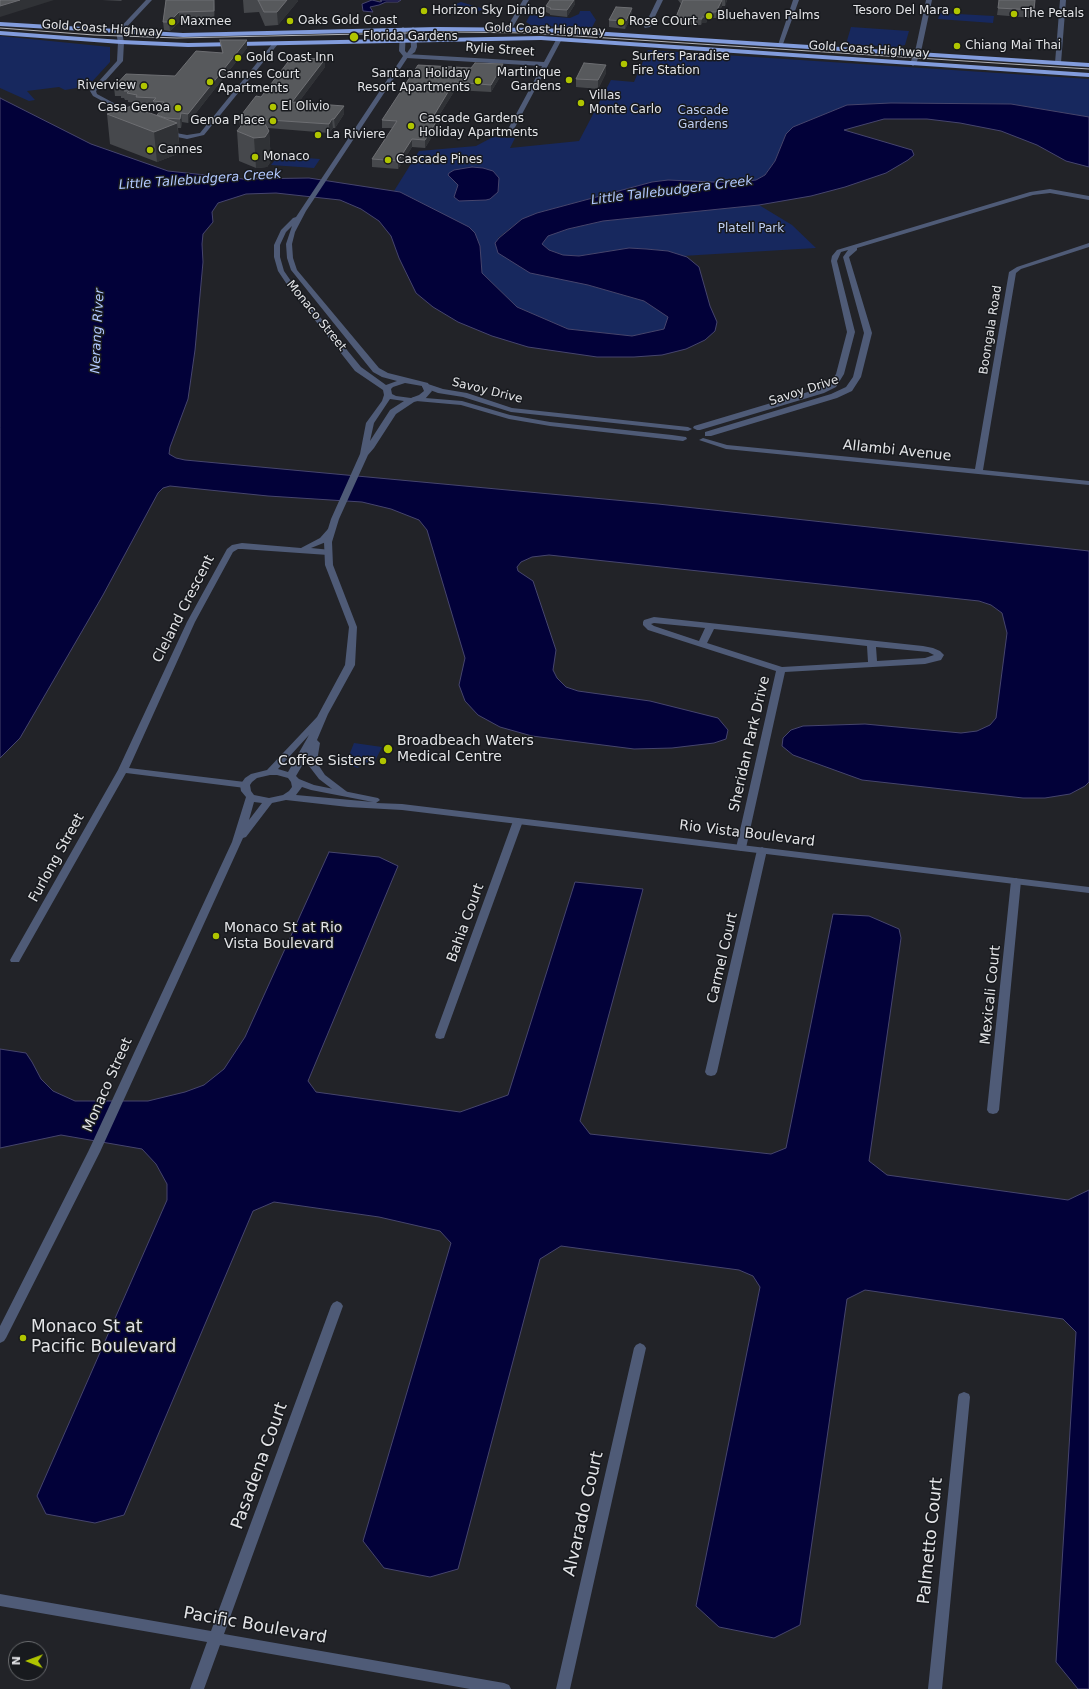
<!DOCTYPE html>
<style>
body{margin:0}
#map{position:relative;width:1089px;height:1689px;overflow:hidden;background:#222328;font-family:"DejaVu Sans",sans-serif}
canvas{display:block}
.north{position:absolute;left:8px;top:1641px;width:40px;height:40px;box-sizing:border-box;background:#181a1e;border:1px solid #696b6e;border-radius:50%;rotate:271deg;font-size:11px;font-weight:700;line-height:16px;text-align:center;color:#e3e4e7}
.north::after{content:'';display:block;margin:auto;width:14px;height:18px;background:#b0c500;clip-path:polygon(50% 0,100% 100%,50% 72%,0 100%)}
</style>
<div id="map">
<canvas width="1089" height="1689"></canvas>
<div class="north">N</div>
</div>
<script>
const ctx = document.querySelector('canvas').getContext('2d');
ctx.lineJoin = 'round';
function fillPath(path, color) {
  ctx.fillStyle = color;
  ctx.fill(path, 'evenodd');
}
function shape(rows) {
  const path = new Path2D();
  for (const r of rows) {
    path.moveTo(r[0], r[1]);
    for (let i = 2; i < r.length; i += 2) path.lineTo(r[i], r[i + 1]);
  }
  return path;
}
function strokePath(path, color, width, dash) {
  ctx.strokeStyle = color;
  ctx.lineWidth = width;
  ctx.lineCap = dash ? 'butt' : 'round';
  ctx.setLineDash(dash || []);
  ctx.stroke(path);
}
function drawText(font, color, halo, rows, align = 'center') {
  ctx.font = font + ' "DejaVu Sans",sans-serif';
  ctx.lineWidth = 3;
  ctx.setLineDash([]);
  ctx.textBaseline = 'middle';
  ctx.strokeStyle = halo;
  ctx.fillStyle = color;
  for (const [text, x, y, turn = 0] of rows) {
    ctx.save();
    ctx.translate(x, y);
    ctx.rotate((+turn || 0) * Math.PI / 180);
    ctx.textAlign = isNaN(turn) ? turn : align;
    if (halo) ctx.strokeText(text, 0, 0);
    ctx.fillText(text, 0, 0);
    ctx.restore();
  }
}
const green = shape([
 [461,2,484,9,474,13,451,6],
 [580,11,590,11,596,20,591,29,531,25,526,22,530,15,570,18,579,14],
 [940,13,994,16,993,23,938,19],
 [851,27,909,31,905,45,895,47,846,44],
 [0,36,110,47,110,62,88,86,65,90,59,87,27,91,35,100,29,101,0,88],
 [648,50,1089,79,1089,117,1011,104,891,103,847,105,786,134,775,161,765,175,756,180,735,183,668,180,652,182,537,213,522,219,498,238,588,285,644,301,669,317,665,329,632,336,568,329,517,307,482,273,480,246,394,191,419,151,476,146,493,137,515,138,510,148,579,141,611,80,634,82],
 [278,156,320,159,314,168,271,165],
 [759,205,792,225,816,248,682,256,668,251,646,249,629,248,579,256,563,255,549,250,541,244,548,235,568,229,603,221],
 [354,743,382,747,374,763,361,762,358,768,352,766,348,758]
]);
const water = shape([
 [372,0,380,2,382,1,380,0,401,0,398,2,386,2,379,5,370,7,373,12,363,11,362,4,372,0],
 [0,98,91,144,168,171,243,179,309,178,400,192,469,227,475,233,480,246,482,273,517,307,568,329,632,336,664,329,668,317,644,301,588,285,530,273,498,253,495,243,499,238,522,219,537,213,652,182,668,180,735,183,756,180,765,175,775,161,786,134,793,127,847,105,891,103,1011,104,1089,117,1089,167,1066,161,1037,145,1001,131,960,123,927,119,884,119,844,130,912,150,914,155,908,160,886,173,845,187,811,196,759,205,603,221,568,229,548,236,542,244,549,250,563,255,579,256,629,248,646,249,668,251,687,257,699,267,710,306,717,322,715,331,705,340,686,349,662,355,634,357,597,357,528,347,492,336,458,322,433,307,416,293,399,258,391,236,379,221,361,209,340,200,276,193,246,194,218,203,212,212,213,222,203,234,202,244,203,262,195,350,188,399,170,447,169,454,176,458,185,460,658,504,1089,551,1089,782,1085,786,1070,794,1045,798,1023,798,862,780,793,755,782,746,783,738,791,730,803,726,865,724,961,733,977,731,990,725,996,718,1007,633,1002,613,991,605,979,601,549,555,532,557,521,562,517,567,518,571,533,581,556,650,553,670,557,678,566,687,578,691,650,701,718,718,728,730,726,739,714,743,672,748,634,749,532,736,500,727,478,715,465,701,459,685,465,658,427,530,419,520,391,509,362,502,268,496,170,486,163,488,158,493,103,595,20,738,0,758,0,98],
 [472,167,483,168,493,171,499,178,498,192,490,199,486,200,459,201,454,197,458,185,448,175,449,173,454,170,472,167],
 [329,852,379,857,398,866,308,1081,316,1092,460,1112,508,1095,575,882,643,889,580,1121,590,1134,771,1154,786,1148,833,914,869,916,899,929,901,938,869,1161,887,1175,1068,1200,1089,1190,1089,1689,1078,1689,1056,1662,1076,1332,1063,1319,865,1290,847,1299,800,1625,774,1638,719,1627,696,1606,760,1287,753,1276,739,1270,561,1246,540,1259,458,1569,430,1577,384,1568,363,1541,451,1243,440,1231,379,1217,274,1202,253,1211,124,1515,95,1523,46,1514,37,1496,167,1200,167,1184,156,1164,142,1149,61,1135,0,1148,0,1049,26,1053,32,1062,41,1079,53,1091,75,1101,148,1101,185,1092,204,1085,224,1069,245,1037,329,852]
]);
const minor = shape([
 [146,0,152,0,122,32,124,42,123,61,96,91,97,94,136,115,136,117,134,118,93,96,90,91,117,61,118,42,116,32,146,0],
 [523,0,529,0,511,30,507,30,506,29,523,0],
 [657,0,663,0,650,27,645,28,644,27,657,0],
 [793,0,799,0,783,44,778,45,793,0],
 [926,0,932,0,922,47,916,64,913,66,910,64,916,47,926,0],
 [1060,0,1066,0,1061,63,1058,65,1055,63,1060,0],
 [557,38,562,39,513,131,510,133,507,131,542,66,406,58,403,56,406,54,544,62,557,38],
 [273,43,278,44,204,135,187,139,163,134,163,132,165,131,187,135,200,133,273,43],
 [1050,189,1089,196,1089,200,1050,193,1033,195,857,248,857,250,849,257,872,333,861,377,852,391,837,398,711,436,705,436,705,432,831,394,846,387,853,377,864,333,843,257,848,250,841,252,837,261,855,332,844,374,836,387,824,393,700,430,697,430,693,428,694,426,818,389,830,383,836,374,847,332,831,261,832,256,837,250,1030,192,1050,189],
 [1089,243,1089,247,1021,269,1016,273,983,470,1089,481,1089,485,726,449,699,440,703,438,727,445,975,469,1009,272,1017,267,1089,243],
 [422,383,425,383,443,389,467,393,512,408,688,427,692,429,688,431,511,412,463,397,438,393,422,387,422,383],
 [413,397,462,401,510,415,550,422,672,435,686,437,687,439,683,441,550,426,509,419,461,405,416,401,412,399,413,397],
 [331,528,335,531,326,542,311,548,331,550,332,552,331,554,328,555,242,549,238,549,233,552,195,622,129,768,245,782,248,783,250,785,248,787,245,788,126,773,20,960,19,962,11,962,10,960,118,770,187,622,227,549,232,545,242,543,301,548,320,538,328,529,331,528],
 [654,617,923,646,933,648,940,651,944,655,941,660,925,664,785,672,746,848,741,851,736,848,776,671,648,630,643,625,643,622,644,620,654,617],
 [654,623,705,628,699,641,654,626,651,624,654,623],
 [714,629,867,646,868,662,782,667,707,643,714,629],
 [876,647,928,652,934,655,925,658,877,661,876,647],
 [312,737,315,738,320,743,318,755,319,766,325,775,346,791,348,793,346,795,340,795,319,779,309,766,308,755,310,744,307,740,312,737],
 [518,818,523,821,445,1035,444,1038,440,1039,436,1038,435,1035,513,821,518,818],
 [762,847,767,850,717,1072,715,1075,711,1076,707,1075,705,1072,757,850,762,847],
 [1016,878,1021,881,999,1110,997,1113,993,1114,989,1113,987,1110,1011,881,1016,878],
 [337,1301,341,1303,343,1306,224,1634,504,1683,509,1685,511,1689,470,1689,220,1645,204,1689,190,1689,207,1642,0,1606,0,1594,211,1631,331,1306,333,1303,337,1301],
 [640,1343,644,1345,646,1348,570,1689,556,1689,634,1348,636,1345,640,1343],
 [964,1392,969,1394,970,1397,942,1689,928,1689,958,1397,959,1394,964,1392]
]);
const tertiary = shape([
 [403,27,406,29,405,51,407,53,411,47,410,29,413,27,416,29,417,47,415,52,408,57,306,211,295,232,292,244,293,258,297,270,379,368,388,373,428,383,432,391,425,399,414,402,396,414,374,448,368,455,339,519,332,542,333,565,357,627,355,665,328,714,317,740,296,776,299,779,314,785,378,798,380,800,376,803,402,804,1089,887,1089,893,402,810,348,807,286,800,272,803,246,837,243,838,100,1152,6,1338,4,1341,0,1343,0,1326,88,1152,232,842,246,797,241,791,240,785,245,778,251,774,267,770,317,717,345,665,349,627,325,565,324,542,331,519,360,454,366,423,382,401,384,395,383,390,355,371,288,286,278,271,274,257,274,245,281,230,293,218,296,217,403,56,399,51,400,29,403,27],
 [292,226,286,244,287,258,291,270,373,372,382,377,397,381,386,385,361,367,293,284,284,271,280,257,280,245,286,232,292,226],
 [405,383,422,386,424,391,419,395,411,398,396,396,392,394,391,389,393,387,405,383],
 [390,399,404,401,390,410,370,441,374,423,390,399],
 [309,735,288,772,278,769,309,735],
 [270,775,277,775,288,778,291,782,292,787,289,791,283,795,269,798,254,795,251,791,250,785,252,782,257,778,270,775],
 [302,787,311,790,373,802,296,795,302,787],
 [254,802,262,803,249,820,254,802]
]);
const trunk = shape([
 [0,22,183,33,437,27,545,28,1089,63,1089,67,545,32,437,31,183,37,0,26,0,22],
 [0,31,121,40,188,43,541,36,1089,73,1089,77,541,40,188,47,121,44,0,35,0,31]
]);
const tram = shape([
 [0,28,94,35,177,38,453,32,529,33,1089,69]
]);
const wall = shape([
 [102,0,122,0,121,1],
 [166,0,215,6,214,20,180,21,170,31,164,30,163,22],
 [243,0,298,0,298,1,278,25,265,26,259,12,244,13],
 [678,0,727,0,725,6,722,6,716,18,708,18,706,23,702,23,701,25,676,24,676,17,681,4],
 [1035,0,1033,18,997,15,998,8],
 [575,1,575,4,567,17,550,15,550,14,546,12,546,6],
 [632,16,625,29,609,27,609,20],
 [220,40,247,40,247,48,188,123,182,122,181,128,178,128,180,153,157,162,110,144,107,114,140,112,157,115,161,110,154,110,154,107,137,106,136,103,128,102,128,100,125,100,124,98,121,98,121,96,115,96,114,87,175,76,222,53],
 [325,59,325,67,298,103,344,106,344,114,335,128,333,128,329,133,268,128,269,131,271,161,267,167,256,168,239,161,237,131,241,126,240,126,239,118,261,97],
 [471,68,503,72,491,92,455,90,438,117,439,125,425,148,412,147,398,169,372,167,372,159,392,128,382,128,382,120],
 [606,73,598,89,576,87,576,79]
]);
const shadedWall = shape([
 [20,0,54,0,0,17,0,6],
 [214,0,215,6,214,20],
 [287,0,298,0,298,1,278,25,277,12],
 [573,0,575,0,575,4,567,17,567,10],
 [722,0,722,6,716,18,716,12],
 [725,0,727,0,725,6],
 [632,8,632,16,625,29,626,21],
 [179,12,180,21,170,31,169,22],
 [708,12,708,18,706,23,702,23,701,25,702,17],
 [247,40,247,48,188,123,188,114],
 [325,59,325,67,292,111,292,102],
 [503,64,503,72,491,92,491,85],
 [606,65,606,73,598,89,598,80],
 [454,82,455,90,433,125,433,117],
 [344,106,344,114,335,128,334,119],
 [181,113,182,122,181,128,180,119],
 [439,117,439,125,425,148,425,140],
 [332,119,333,128,329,133,329,124],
 [177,123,180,153,157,162,154,132],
 [269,131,271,161,267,167,256,168,254,138],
 [412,139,412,147,398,169,398,161]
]);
const building = shape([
 [1,0,20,0,0,6,0,1,1,0],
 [166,0,214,0,214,11,179,12,169,22,163,22,166,0],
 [258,0,287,0,277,12,264,12,258,0],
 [550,0,574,0,567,10,550,9,551,8,546,6,550,0],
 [683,0,722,0,716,12,708,12,706,17,702,17,702,19,676,17,683,0],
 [999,0,1035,0,1034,10,998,8,999,0],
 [616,7,632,8,626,21,609,20,616,7],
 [220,40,247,40,188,114,181,113,180,119,166,118,157,115,164,106,160,106,164,102,153,101,156,98,136,97,137,95,127,93,129,91,124,91,125,89,120,89,121,87,114,87,126,74,175,76,196,51,223,53,220,40],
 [291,58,325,59,292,102,344,106,334,119,332,119,329,124,239,118,256,96,261,97,291,58],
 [475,63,503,64,491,85,454,82,433,117,439,117,425,140,412,139,398,161,372,159,397,121,382,120,418,65,471,68,475,63],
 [584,63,606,65,598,80,576,79,584,63],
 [132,106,140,112,142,110,177,123,154,132,107,114,132,106],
 [255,120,265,124,269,131,265,137,254,138,237,131,244,122,255,120]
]);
const markers = [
 [424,11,4,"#b0c500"],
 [957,11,4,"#b0c500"],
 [1014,14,4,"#b0c500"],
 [709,16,4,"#b0c500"],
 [290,21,4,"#b0c500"],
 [172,22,4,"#b0c500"],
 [621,22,4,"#b0c500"],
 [354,37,5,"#b0c500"],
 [957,46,4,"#b0c500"],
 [238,58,4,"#b0c500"],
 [624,64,4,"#b0c500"],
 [569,80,4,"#b0c500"],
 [478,81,4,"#b0c500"],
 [210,82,4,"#b0c500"],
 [144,86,4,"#b0c500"],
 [581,103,4,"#b0c500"],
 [273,107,4,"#b0c500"],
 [178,108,4,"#b0c500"],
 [273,121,4,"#b0c500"],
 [411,126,4,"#b0c500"],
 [318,135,4,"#b0c500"],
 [150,150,4,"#b0c500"],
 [255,157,4,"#b0c500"],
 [388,160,4,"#b0c500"],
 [388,749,5,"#b0c500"],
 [383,761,4,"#b0c500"],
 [216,936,4,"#b0c500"],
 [23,1338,4,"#b0c500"]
];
const farPoinames = [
 ["Horizon Sky Dining",432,11],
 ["Tesoro Del Mara",949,11,"right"],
 ["The Petals",1022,14],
 ["Bluehaven Palms",717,16],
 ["Oaks Gold Coast",298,21],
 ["Maxmee",180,22],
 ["Rose COurt",629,22],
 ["Florida Gardens",363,37],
 ["Chiang Mai Thai",965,46],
 ["Surfers Paradise",632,57],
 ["Fire Station",632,71],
 ["Gold Coast Inn",246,58],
 ["Martinique",561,73,"right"],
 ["Gardens",561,87,"right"],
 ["Santana Holiday",470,74,"right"],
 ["Resort Apartments",470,88,"right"],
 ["Cannes Court",218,75],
 ["Apartments",218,89],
 ["Riverview",136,86,"right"],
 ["Villas",589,96],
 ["Monte Carlo",589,110],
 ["El Olivio",281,107],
 ["Casa Genoa",170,108,"right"],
 ["Cascade Gardens",419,119],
 ["Holiday Apartments",419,133],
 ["Genoa Place",265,121,"right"],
 ["La Riviere",326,135],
 ["Cannes",158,150],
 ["Monaco",263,157],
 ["Cascade Pines",396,160]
];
const farStreetnames = [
 ["Gold Coast Highway",102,29,4],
 ["Gold Coast Highway",545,30,2],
 ["Rylie Street",500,50,4],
 ["Gold Coast Highway",869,50,4],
 ["Monaco Street",316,316,51],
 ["Boongala Road",991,330,-81],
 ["Savoy Drive",487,391,14],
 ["Savoy Drive",804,391,-18]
];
const farParknames = [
 ["Cascade",703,111],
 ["Gardens",703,125],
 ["Platell Park",751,229]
];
const farWaternames = [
 ["Little Tallebudgera Creek",200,180,-4],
 ["Little Tallebudgera Creek",672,191,-7],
 ["Nerang River",98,331,-87]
];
const streetNames = [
 ["Allambi Avenue",897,451,6],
 ["Cleland Crescent",184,609,-63],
 ["Sheridan Park Drive",750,744,-77],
 ["Rio Vista Boulevard",747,834,7],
 ["Furlong Street",57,858,-61],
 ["Bahia Court",466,923,-70],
 ["Carmel Court",723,958,-77],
 ["Mexicali Court",991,995,-84],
 ["Monaco Street",108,1085,-66]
];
const poiNames = [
 ["Broadbeach Waters",397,741],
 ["Medical Centre",397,757],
 ["Coffee Sisters",375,761,"right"],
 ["Monaco St at Rio",224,928],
 ["Vista Boulevard",224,944]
];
const nearPoinames = [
 ["Monaco St at",31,1328],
 ["Pacific Boulevard",31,1348]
];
const nearStreetnames = [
 ["Pasadena Court",260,1466,-70],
 ["Alvarado Court",584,1514,-77],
 ["Palmetto Court",931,1541,-84],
 ["Pacific Boulevard",255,1626,10]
];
fillPath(green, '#17285e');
fillPath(water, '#020139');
strokePath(water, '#46456d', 1);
fillPath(minor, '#4f5b77');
fillPath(tertiary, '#4f5b77');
fillPath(trunk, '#829cdc');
strokePath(tram, '#b1b2b6', 1);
fillPath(wall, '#46484c');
fillPath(shadedWall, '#303236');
fillPath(building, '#57595c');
strokePath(building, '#6d6e72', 1);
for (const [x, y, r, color] of markers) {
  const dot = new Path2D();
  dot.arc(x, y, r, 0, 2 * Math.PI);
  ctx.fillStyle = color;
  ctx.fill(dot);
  strokePath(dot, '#181a1e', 1.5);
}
drawText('12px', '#e3e4e7', '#181a1e', farPoinames, 'left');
drawText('12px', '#e3e4e7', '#181a1e', farStreetnames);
drawText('12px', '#becef2', '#181a1e', farParknames);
drawText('italic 13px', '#b1c8ff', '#181a1e', farWaternames);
drawText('14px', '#e3e4e7', '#181a1e', streetNames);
drawText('14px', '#e3e4e7', '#181a1e', poiNames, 'left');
drawText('17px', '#e3e4e7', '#181a1e', nearPoinames, 'left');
drawText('17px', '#e3e4e7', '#181a1e', nearStreetnames);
</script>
